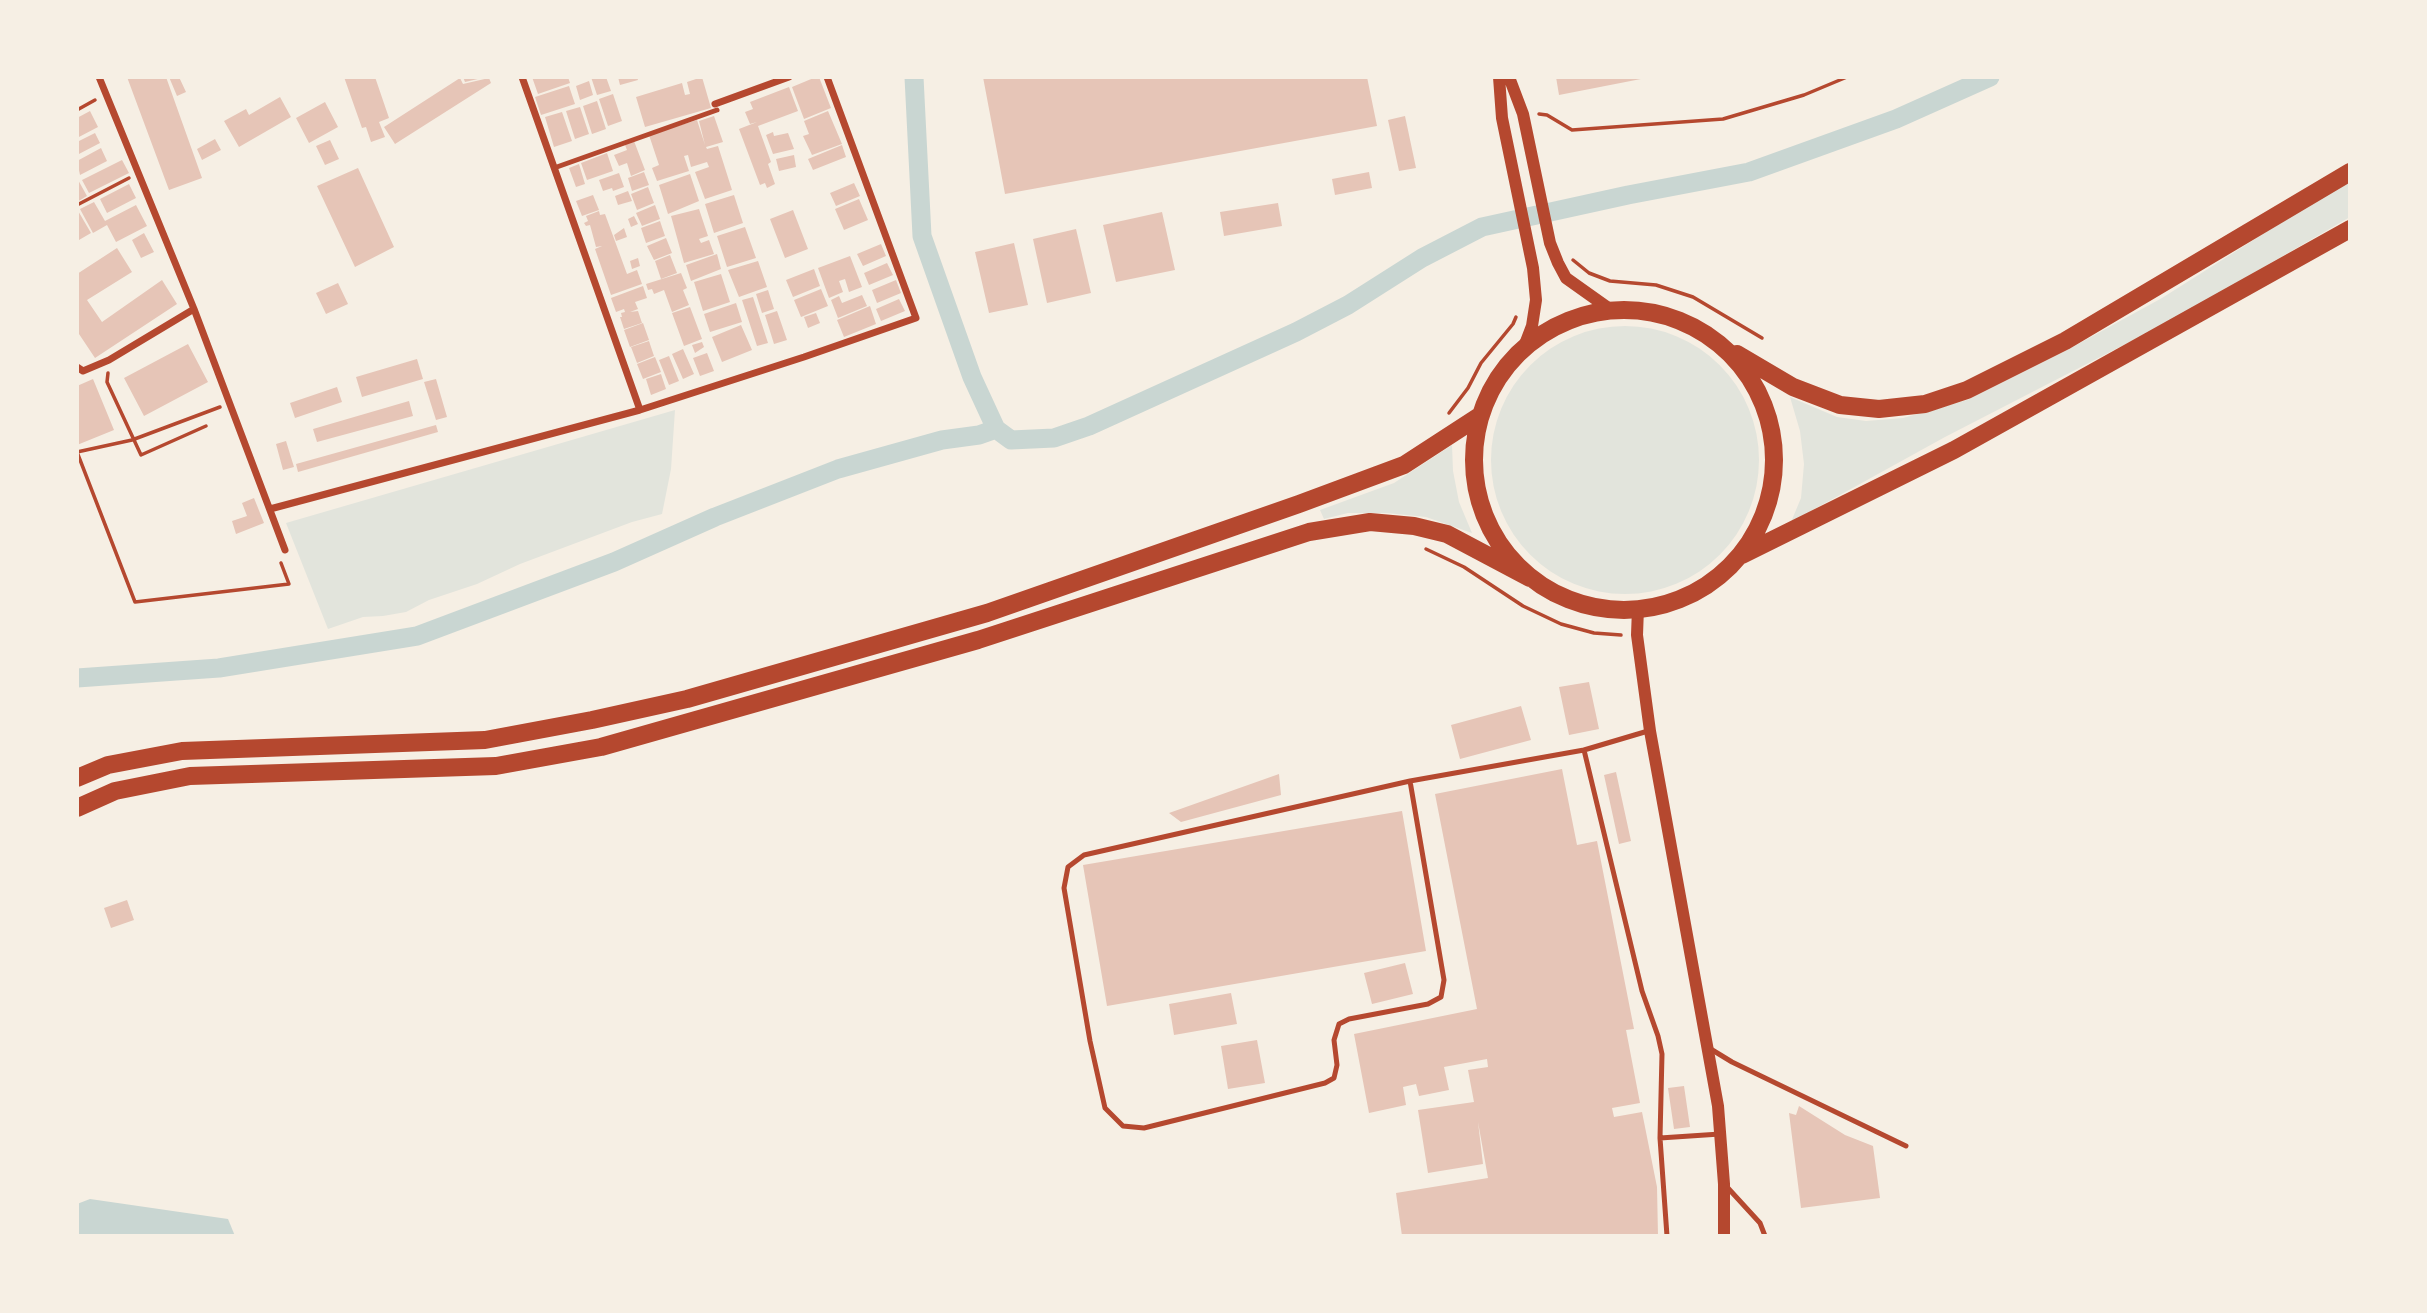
<!DOCTYPE html>
<style>
body{margin:0}
#map{position:relative;width:2427px;height:1313px;overflow:hidden;background:#f6efe4;font-family:"Golos Text",sans-serif}
canvas{display:block}
.frame{position:absolute;inset:0;border:79px solid #f6efe4;pointer-events:none}
</style>
<div id="map">
<canvas width="2427" height="1313"></canvas>
<div class="frame"></div>
</div>
<script>
const ctx = document.querySelector('canvas').getContext('2d');
ctx.lineJoin = 'round';
function fillPath(path, color) {
  ctx.fillStyle = color;
  ctx.fill(path, 'evenodd');
}
function shape(rows) {
  const path = new Path2D();
  for (const r of rows) {
    if (r.length === 3) {
      path.moveTo(r[0] + r[2], r[1]);
      path.arc(r[0], r[1], r[2], 0, 2 * Math.PI);
      continue;
    }
    path.moveTo(r[0], r[1]);
    for (let i = 2; i < r.length; i += 2) path.lineTo(r[i], r[i + 1]);
  }
  return path;
}
function strokePath(path, color, width, dash) {
  ctx.strokeStyle = color;
  ctx.lineWidth = width;
  ctx.lineCap = dash ? 'butt' : 'round';
  ctx.setLineDash(dash || []);
  ctx.stroke(path);
}
const green = shape([
 [2350,179,2350,217,2176,318,1945,437,1791,522,1801,498,1804,464,1800,431,1790,397,1837,417,1866,421,1903,418,1967,400,2069,349,2162,298],
 [1625,460,134],
 [675,410,671,469,662,514,632,522,520,564,477,584,429,600,406,612,383,616,363,617,328,629,286,523],
 [1452,445,1453,471,1459,502,1472,533,1426,517,1387,513,1348,513,1324,519,1320,510,1394,483]
]);
const water = shape([
 [90,1199,228,1219,235,1236,77,1236,77,1204]
]);
const canal = shape([
 [914,77,922,236,972,377,996,429],
 [77,678,219,668,417,636,614,562,715,517,838,469,942,440,979,435,996,429,1011,440,1054,438,1089,426,1296,332,1348,305,1422,258,1482,227,1628,195,1749,172,1896,119,1990,77]
]);
const building = shape([
 [127,77,166,77,202,178,169,190],
 [169,77,179,77,186,92,177,96],
 [344,77,375,77,389,118,379,122,385,137,371,142,366,127,362,128],
 [463,77,482,77,482,78,465,82],
 [532,77,568,77,570,83,538,94],
 [591,77,606,77,611,91,597,95],
 [618,77,637,77,638,80,620,85],
 [702,77,711,108,645,127,636,97,682,83,685,95,690,94,687,82],
 [816,77,819,77,831,108,804,119,792,87],
 [983,77,1367,77,1377,126,1005,194],
 [1556,77,1646,77,1646,78,1559,95],
 [460,78,463,84,489,78,491,83,395,144,384,127],
 [589,81,593,95,580,100,576,86],
 [569,86,575,104,541,115,535,97],
 [789,87,798,111,758,126,771,162,768,164,775,184,767,188,765,183,760,185,739,129,757,122,750,124,745,112,753,109,750,102],
 [613,94,622,121,608,126,599,99],
 [280,97,291,117,239,147,224,121,246,109,249,115],
 [597,101,606,129,592,134,583,106],
 [325,102,338,127,309,143,296,118],
 [580,107,589,134,575,139,566,111],
 [90,111,98,127,77,138,77,118],
 [828,111,842,144,812,155,803,136,809,134,804,121],
 [562,112,572,141,554,147,545,117],
 [714,116,723,142,706,147,707,149,718,146,732,190,705,199,695,172,709,167,707,162,691,167,688,155,684,156,689,171,657,181,652,168,659,165,649,135,697,120,705,145,699,121],
 [1405,116,1416,168,1399,171,1388,120],
 [773,132,774,136,788,133,794,149,773,154,766,135],
 [95,133,100,143,77,155,77,142],
 [215,139,221,150,202,160,197,149],
 [330,140,339,159,325,165,316,146],
 [634,141,645,170,631,176,627,163,619,166,614,155,627,150,625,145],
 [842,145,846,157,813,170,808,159],
 [101,148,107,161,80,175,77,161],
 [607,153,613,171,587,180,581,163],
 [794,155,796,167,779,171,776,159],
 [122,160,129,173,89,193,82,180],
 [579,164,585,184,576,187,569,168],
 [358,168,394,247,355,267,317,186],
 [644,172,649,185,632,191,628,178],
 [1369,172,1372,188,1335,195,1332,179],
 [619,173,624,187,613,191,612,188,603,191,599,180],
 [690,174,699,201,668,214,659,185],
 [77,178,87,196,77,202],
 [854,183,860,196,836,206,830,193],
 [129,184,136,198,107,213,100,199],
 [648,187,654,203,637,210,631,194],
 [628,191,632,201,618,205,615,196],
 [593,195,599,210,582,216,576,201],
 [734,195,743,223,714,233,705,204],
 [859,199,868,220,844,230,835,209],
 [94,202,105,221,136,205,147,226,116,242,107,225,93,233,80,209],
 [1278,203,1282,226,1224,236,1220,212],
 [655,205,660,219,642,226,636,213],
 [77,209,91,233,79,240,77,237],
 [699,209,708,236,699,239,701,243,709,240,714,254,684,263,671,216],
 [793,210,808,249,785,258,770,219],
 [599,211,600,215,605,214,627,274,637,270,642,284,611,295,595,249,602,246,596,247,590,225,586,226,584,223,588,221,586,216],
 [1162,212,1175,270,1116,282,1103,225],
 [634,216,638,224,631,227,628,219],
 [660,221,665,236,646,243,641,228],
 [745,227,756,258,727,267,717,236],
 [624,228,627,237,616,241,614,235],
 [1076,229,1091,293,1047,303,1033,239],
 [144,233,154,252,141,258,132,240],
 [666,238,672,253,654,260,647,246],
 [1014,243,1028,305,989,313,975,252],
 [881,244,886,256,863,266,857,254],
 [117,248,132,272,87,300,102,322,162,280,177,304,95,358,77,331,77,274],
 [717,254,721,269,691,281,686,265],
 [670,255,677,273,661,279,655,261],
 [850,256,862,287,849,292,845,279,839,281,843,292,829,298,818,268],
 [638,258,640,266,632,269,630,261],
 [758,261,767,287,739,297,728,270],
 [887,263,893,275,869,285,864,273],
 [814,269,820,286,793,297,786,280],
 [681,273,687,288,683,290,689,305,672,312,664,290,654,294,652,289,648,290,646,284],
 [721,274,730,302,703,311,694,282],
 [896,280,901,293,877,303,872,290],
 [338,283,348,304,326,314,316,293],
 [643,286,647,298,635,302,638,309,630,312,638,311,642,323,624,329,620,317,622,317,621,313,625,312,624,309,616,312,611,298],
 [821,289,828,306,801,317,794,300],
 [768,290,774,309,762,313,756,294],
 [862,295,867,306,838,318,831,300,839,296,842,303],
 [753,297,768,343,757,346,742,300],
 [899,299,905,311,881,321,876,309],
 [736,303,742,322,710,332,704,314],
 [870,306,876,324,844,337,837,320],
 [690,307,702,339,684,346,672,313],
 [777,311,787,340,774,344,765,315],
 [816,313,820,323,808,328,804,317],
 [643,323,649,340,630,347,624,330],
 [741,325,752,350,722,362,712,337],
 [649,341,654,356,637,363,631,347],
 [702,342,704,347,695,353,692,345],
 [188,344,208,382,144,416,124,378],
 [683,349,694,374,683,379,672,354],
 [707,353,714,371,700,376,693,358],
 [669,356,679,381,669,385,659,360],
 [655,357,661,372,643,379,637,364],
 [417,359,423,379,362,397,356,377],
 [661,374,666,389,651,395,646,379],
 [93,379,114,430,77,445,77,386],
 [436,379,447,417,436,420,424,382],
 [337,387,342,402,295,418,290,403],
 [409,401,413,416,317,442,313,429],
 [436,425,438,432,298,472,296,464],
 [286,441,294,467,283,470,276,444],
 [254,498,264,523,236,534,232,521,247,516,242,503],
 [1589,682,1599,729,1569,735,1559,687],
 [1521,706,1531,740,1460,759,1451,725],
 [1562,769,1577,845,1597,841,1634,1029,1626,1030,1640,1103,1612,1108,1614,1117,1642,1112,1657,1187,1658,1236,1402,1236,1396,1193,1488,1178,1478,1122,1483,1164,1428,1173,1418,1110,1474,1102,1468,1070,1488,1067,1487,1059,1444,1067,1449,1090,1419,1096,1416,1084,1403,1087,1406,1105,1369,1113,1354,1034,1477,1009,1435,794],
 [1616,772,1631,841,1619,844,1604,775],
 [1279,774,1281,795,1181,822,1169,813],
 [1402,811,1426,951,1107,1006,1083,865],
 [127,900,134,920,111,928,104,908],
 [1405,963,1413,994,1372,1004,1364,973],
 [1231,993,1237,1024,1174,1035,1169,1004],
 [1257,1040,1265,1083,1228,1089,1221,1046],
 [1684,1086,1690,1127,1674,1129,1668,1088],
 [1799,1106,1845,1135,1873,1146,1880,1198,1801,1208,1789,1113,1796,1115]
]);
const path = shape([
 [77,110,95,100],
 [1539,114,1547,115,1572,130,1723,119,1804,95,1847,77],
 [77,205,129,178],
 [1573,260,1589,273,1610,281,1656,285,1693,297,1762,338],
 [108,373,107,382,141,455,206,426],
 [1449,413,1468,388,1481,363,1513,324,1516,317],
 [77,452,135,602,289,584,281,563],
 [77,452,132,440,220,407],
 [1426,549,1464,567,1523,606,1561,624,1594,633,1621,635]
]);
const service = shape([
 [554,168,717,110],
 [1648,731,1584,750,1642,991,1658,1036,1662,1054,1660,1138,1667,1236],
 [1410,781,1084,855,1068,867,1064,888,1090,1041,1105,1108,1123,1126,1144,1128,1325,1083,1334,1078,1337,1065,1334,1040,1339,1024,1349,1019,1428,1004,1441,997,1444,980,1410,781,1584,750],
 [1709,1048,1732,1062,1906,1146],
 [1660,1138,1720,1134],
 [1727,1187,1760,1223,1765,1236]
]);
const minor = shape([
 [99,77,194,309,285,550],
 [522,77,640,410],
 [715,104,789,77],
 [77,367,83,371,109,360,194,309],
 [270,509,640,410,804,357,916,318,827,77]
]);
const tertiary = shape([
 [1499,77,1502,118,1533,268,1536,300,1532,326,1524,347],
 [1509,77,1523,114,1550,243,1558,263,1566,278,1611,310],
 [1638,608,1637,635,1650,731,1718,1106,1724,1184,1724,1236]
]);
const primary = shape([
 [1624,460,150],
 [1737,354,1793,387,1840,405,1879,409,1925,404,1967,390,2065,341,2350,172],
 [1742,555,1954,450,2350,229],
 [77,778,108,765,182,751,485,740,592,720,687,699,987,613,1299,504,1404,465,1481,415],
 [77,808,115,791,190,776,496,766,601,747,978,640,1309,532,1370,522,1414,526,1447,534,1530,578]
]);
fillPath(green, '#e2e4dc');
fillPath(water, '#c9d6d2');
strokePath(canal, '#c9d6d2', 19);
fillPath(building, '#e6c5b7');
strokePath(path, '#b5482f', 3.5);
strokePath(service, '#b5482f', 5);
strokePath(minor, '#b5482f', 7);
strokePath(tertiary, '#b5482f', 12);
strokePath(primary, '#b5482f', 18);
</script>
